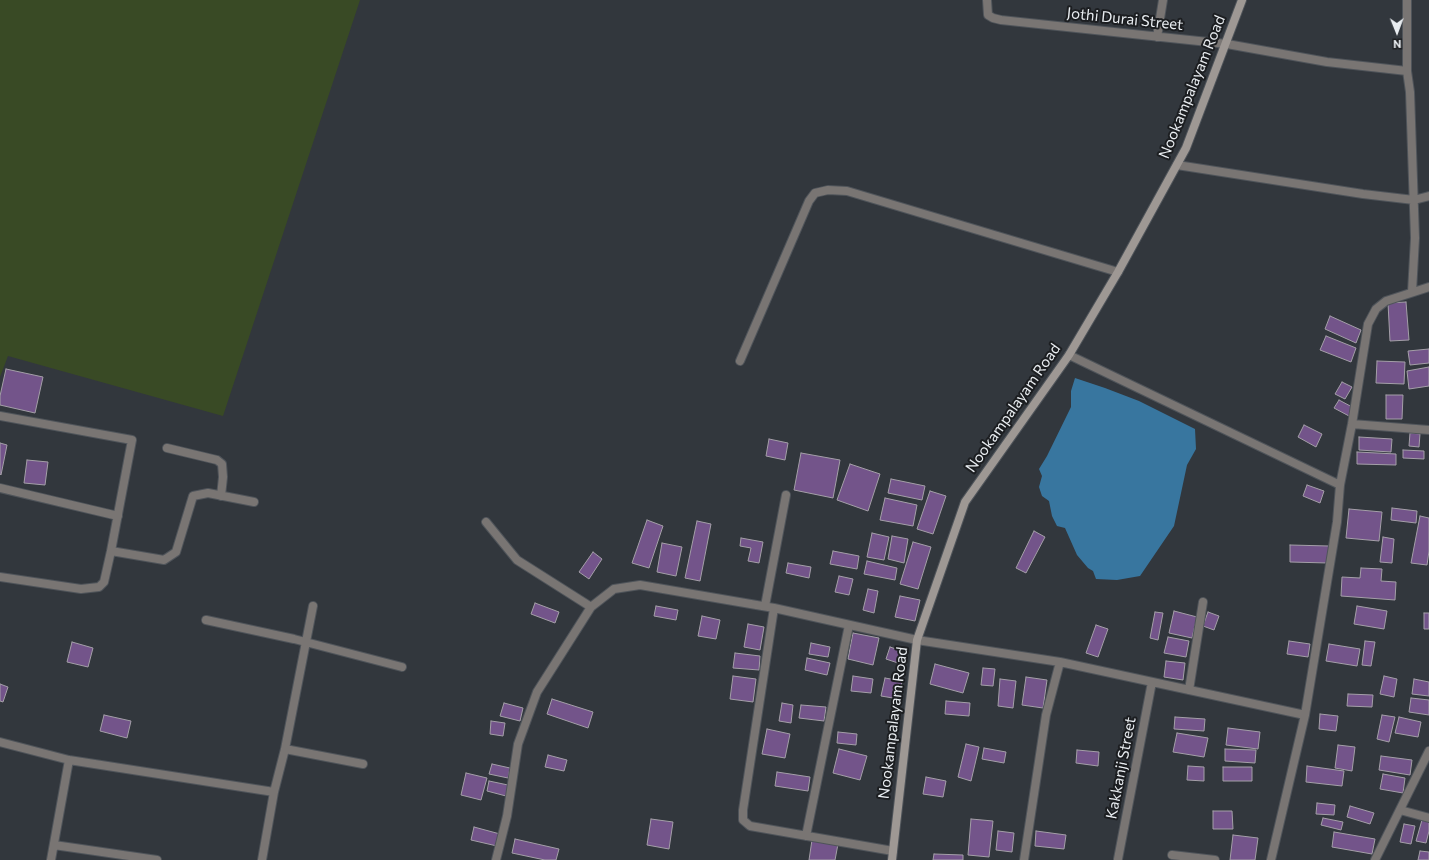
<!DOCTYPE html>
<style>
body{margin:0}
#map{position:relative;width:1429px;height:860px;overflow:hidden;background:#32373d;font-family:Commissioner,sans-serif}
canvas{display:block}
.north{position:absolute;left:1377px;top:12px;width:40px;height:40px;-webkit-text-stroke:3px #1c1e21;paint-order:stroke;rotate:179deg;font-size:11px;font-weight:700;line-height:16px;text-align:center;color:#e9edf1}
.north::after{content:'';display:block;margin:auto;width:14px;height:18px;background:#e9edf1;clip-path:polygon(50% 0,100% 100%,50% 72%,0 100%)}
</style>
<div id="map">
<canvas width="1429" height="860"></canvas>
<div class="north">N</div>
</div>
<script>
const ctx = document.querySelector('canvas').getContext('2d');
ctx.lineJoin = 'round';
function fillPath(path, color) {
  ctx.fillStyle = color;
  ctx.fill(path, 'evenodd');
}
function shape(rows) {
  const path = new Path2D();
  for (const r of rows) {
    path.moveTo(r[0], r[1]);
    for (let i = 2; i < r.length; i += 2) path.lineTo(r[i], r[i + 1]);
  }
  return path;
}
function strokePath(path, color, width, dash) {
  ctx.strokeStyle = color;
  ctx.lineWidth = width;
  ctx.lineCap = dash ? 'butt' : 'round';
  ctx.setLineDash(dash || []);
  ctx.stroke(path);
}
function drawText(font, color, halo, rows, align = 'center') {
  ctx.font = font + ' Commissioner,sans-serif';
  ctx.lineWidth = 4;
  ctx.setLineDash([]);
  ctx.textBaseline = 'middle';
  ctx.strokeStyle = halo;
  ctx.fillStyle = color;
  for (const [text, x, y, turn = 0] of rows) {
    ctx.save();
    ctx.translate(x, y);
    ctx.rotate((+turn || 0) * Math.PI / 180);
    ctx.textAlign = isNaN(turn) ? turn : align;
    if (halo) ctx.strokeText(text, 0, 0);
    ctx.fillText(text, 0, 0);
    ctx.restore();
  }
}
const green = shape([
 [0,0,360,0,223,416,8,356,0,377]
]);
const water = shape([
 [1075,378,1105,388,1139,401,1195,429,1196,449,1187,465,1174,526,1140,576,1117,580,1096,579,1093,571,1088,568,1077,555,1065,528,1057,526,1052,516,1049,501,1042,496,1039,487,1042,476,1039,469,1047,456,1071,407,1071,391]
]);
const building = shape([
 [1406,302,1409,340,1390,341,1388,303,1406,302],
 [1330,316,1361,330,1356,343,1325,329,1330,316],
 [1326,336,1356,348,1351,362,1320,350,1326,336],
 [1429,349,1429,363,1410,365,1408,351,1429,349],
 [1377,361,1405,362,1404,384,1376,383,1377,361],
 [1429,367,1429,386,1409,389,1407,371,1429,367],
 [6,369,43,377,35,413,0,405,0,396,6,369],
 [1342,382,1352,387,1345,399,1335,394,1342,382],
 [1386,395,1403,395,1402,419,1386,419,1386,395],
 [1339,400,1354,408,1349,416,1334,408,1339,400],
 [1304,425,1322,434,1316,447,1298,437,1304,425],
 [1410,433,1420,434,1419,447,1409,446,1410,433],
 [1359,437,1392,439,1391,452,1359,450,1359,437],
 [769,439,788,443,785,460,766,456,769,439],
 [0,443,7,445,1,475,0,474,0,443],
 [1403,450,1424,451,1424,459,1403,458,1403,450],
 [1357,452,1396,454,1396,465,1357,464,1357,452],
 [801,453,840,460,833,498,794,490,801,453],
 [27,460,48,462,45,485,24,483,27,460],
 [850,464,880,474,868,511,837,500,850,464],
 [891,479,925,486,922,500,888,493,891,479],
 [1307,485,1324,491,1320,503,1303,496,1307,485],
 [930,491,946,496,933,534,917,529,930,491],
 [885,498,917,505,913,526,880,520,885,498],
 [1392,508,1417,511,1416,523,1391,520,1392,508],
 [1349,509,1382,512,1379,541,1346,538,1349,509],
 [1420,516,1429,518,1429,551,1427,565,1411,563,1420,516],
 [647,520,663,526,649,568,632,563,647,520],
 [697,521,711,524,700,581,685,578,697,521],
 [1034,531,1045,537,1026,573,1016,568,1034,531],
 [872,533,889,537,884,560,867,557,872,533],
 [892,536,908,539,904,563,888,559,892,536],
 [1383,537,1394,539,1392,563,1380,562,1383,537],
 [741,538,763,542,759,563,748,561,751,548,740,546,741,538],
 [913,542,931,547,918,589,900,584,913,542],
 [662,543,682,547,676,576,657,572,662,543],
 [1290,545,1329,546,1328,563,1290,562,1290,545],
 [833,551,859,556,857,569,830,564,833,551],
 [593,552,602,559,589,579,579,572,593,552],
 [867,561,897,568,895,580,864,574,867,561],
 [788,563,811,567,809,578,786,573,788,563],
 [1361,568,1382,569,1381,581,1396,582,1395,600,1341,596,1342,577,1360,578,1361,568],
 [839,576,853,579,849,595,835,592,839,576],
 [868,589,878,591,874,613,863,610,868,589],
 [900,596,920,600,915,621,895,617,900,596],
 [535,603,559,612,555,623,531,614,535,603],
 [656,606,678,610,676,620,654,616,656,606],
 [1357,606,1387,611,1384,629,1354,624,1357,606],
 [1174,611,1197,617,1192,638,1169,633,1174,611],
 [1155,612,1163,613,1158,640,1150,638,1155,612],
 [1208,612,1219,616,1214,630,1203,626,1208,612],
 [1424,613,1429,613,1429,629,1424,629,1424,613],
 [702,616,720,620,716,639,698,636,702,616],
 [748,624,764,627,760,650,744,647,748,624],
 [1096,625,1108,629,1098,657,1086,653,1096,625],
 [853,633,879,638,873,665,848,659,853,633],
 [1168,637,1189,641,1186,657,1164,653,1168,637],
 [1289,641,1310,644,1308,657,1287,654,1289,641],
 [1365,641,1375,642,1371,666,1362,665,1365,641],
 [72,642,93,648,88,667,67,662,72,642],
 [811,643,830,647,828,657,809,654,811,643],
 [1329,644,1360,649,1357,666,1326,661,1329,644],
 [890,647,902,651,898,663,886,659,890,647],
 [735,653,760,656,759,670,733,668,735,653],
 [807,658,830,663,827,675,805,670,807,658],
 [1166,661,1185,663,1183,680,1164,677,1166,661],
 [935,664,969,673,963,693,930,684,935,664],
 [983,668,995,669,993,686,981,685,983,668],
 [733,676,756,679,753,702,730,699,733,676],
 [853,676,873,679,871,693,851,691,853,676],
 [1384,676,1397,679,1394,697,1380,694,1384,676],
 [1026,677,1047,680,1043,708,1022,705,1026,677],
 [885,678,902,681,899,699,881,696,885,678],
 [1000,679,1016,681,1013,708,998,706,1000,679],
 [1414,679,1429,682,1429,696,1412,694,1414,679],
 [0,684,8,687,3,702,0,701,0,684],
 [1348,694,1373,695,1372,707,1347,706,1348,694],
 [1411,698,1429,700,1429,715,1409,712,1411,698],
 [552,699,593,712,588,728,547,714,552,699],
 [946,701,970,703,969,716,945,714,946,701],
 [504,703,523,708,520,721,500,716,504,703],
 [782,703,793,705,791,723,779,721,782,703],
 [801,705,826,707,824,721,799,718,801,705],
 [1320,714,1338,716,1336,731,1319,729,1320,714],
 [104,715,131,721,127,738,100,731,104,715],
 [1382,715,1395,717,1389,742,1377,739,1382,715],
 [1175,717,1205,719,1204,731,1174,729,1175,717],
 [1399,717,1421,722,1418,737,1395,733,1399,717],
 [491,721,505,723,503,736,490,734,491,721],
 [1228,728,1260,732,1258,749,1226,745,1228,728],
 [767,729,790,734,785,758,762,754,767,729],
 [838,732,857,734,856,745,837,743,838,732],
 [1177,733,1208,738,1204,757,1173,752,1177,733],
 [966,744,979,747,971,781,958,777,966,744],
 [1338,745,1355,747,1352,771,1335,768,1338,745],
 [984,748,1006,752,1004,763,982,759,984,748],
 [839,749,867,756,860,780,833,773,839,749],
 [1225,749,1256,750,1255,763,1225,761,1225,749],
 [1077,750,1099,752,1098,766,1076,763,1077,750],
 [548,755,567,760,564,771,545,767,548,755],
 [1381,756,1412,760,1410,775,1379,770,1381,756],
 [492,764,510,768,508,778,489,774,492,764],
 [1188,766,1204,767,1204,781,1187,780,1188,766],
 [1307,766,1344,771,1342,786,1306,782,1307,766],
 [1223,767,1252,767,1252,781,1223,781,1223,767],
 [777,772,810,777,808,791,775,786,777,772],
 [466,773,487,778,481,800,461,795,466,773],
 [1383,774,1405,778,1403,793,1380,789,1383,774],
 [926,777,946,781,943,797,923,794,926,777],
 [489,781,508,785,506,796,487,791,489,781],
 [1317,803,1335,805,1334,815,1316,814,1317,803],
 [1350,806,1374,813,1370,824,1347,817,1350,806],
 [1213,811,1232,811,1233,829,1213,829,1213,811],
 [1323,818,1343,822,1341,830,1321,825,1323,818],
 [651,819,673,822,669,849,647,845,651,819],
 [971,819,993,821,989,857,968,855,971,819],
 [1422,820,1429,822,1429,831,1426,843,1416,841,1422,820],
 [1404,824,1415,826,1411,844,1400,842,1404,824],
 [474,827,500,834,497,846,471,840,474,827],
 [998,831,1014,833,1012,852,996,850,998,831],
 [1036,831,1066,835,1064,849,1035,846,1036,831],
 [1334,832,1375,839,1372,854,1332,847,1334,832],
 [1233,835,1258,838,1255,860,1230,860,1233,835],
 [515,839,559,849,556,860,545,860,512,853,515,839],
 [812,840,838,844,835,860,809,860,812,840],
 [1420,851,1429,852,1429,860,1418,860,1420,851],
 [934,854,963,855,963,860,933,860,934,854]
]);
const street = shape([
 [987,0,988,15,993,18,1001,20,1227,44,1327,62,1407,71],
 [1407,0,1407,71,1410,92,1415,238,1412,292],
 [1157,37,1163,0],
 [1177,165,1363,194,1414,200,1429,196],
 [1069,355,1340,485],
 [740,361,809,201,815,193,828,190,847,191,1118,272],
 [0,416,132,440,111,551,104,582,99,587,81,589,0,577],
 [1352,424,1429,430],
 [167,448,217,460,222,464,223,477,221,496],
 [0,488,118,516],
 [486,522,517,560,591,607],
 [111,551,164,560,176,552,193,496,208,493,254,502],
 [765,606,786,495],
 [774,608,743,810,743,820,750,826,893,851],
 [206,620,294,639,402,667],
 [1189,690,1203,602],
 [0,742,69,760,274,792],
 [285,749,363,764],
 [1400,810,1429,818],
 [806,836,849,625],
 [54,845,157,860],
 [1172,855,1215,860],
 [1118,859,1152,682],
 [51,860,69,760],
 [262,860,274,792,285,749,313,606],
 [496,860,507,816,518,744,537,692,591,607,614,589,640,585,774,608,917,640,1060,662,1305,715],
 [1024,860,1046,715,1060,662],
 [1271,860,1305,715,1337,522,1340,485,1352,424,1368,324,1376,309,1386,301,1429,287],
 [1375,860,1429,751]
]);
const secondary = shape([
 [892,860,917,640,965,502,1069,355,1118,272,1186,148,1242,0]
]);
const streetNames = [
 ["Jothi Durai Street",1125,19,6],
 ["Nookampalayam Road",1192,87,-68],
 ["Nookampalayam Road",1013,408,-55],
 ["Nookampalayam Road",893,723,-83],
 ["Kakkanji Street",1121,768,-79]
];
fillPath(green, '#394a25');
fillPath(water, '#38769f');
fillPath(building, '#73548a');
strokePath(building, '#a49fa8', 1);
strokePath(street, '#4f545a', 10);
strokePath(secondary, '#4f545a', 10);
strokePath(street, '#797573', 8);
strokePath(secondary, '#9e9894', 8);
drawText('15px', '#e9edf1', '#1c1e21', streetNames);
</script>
